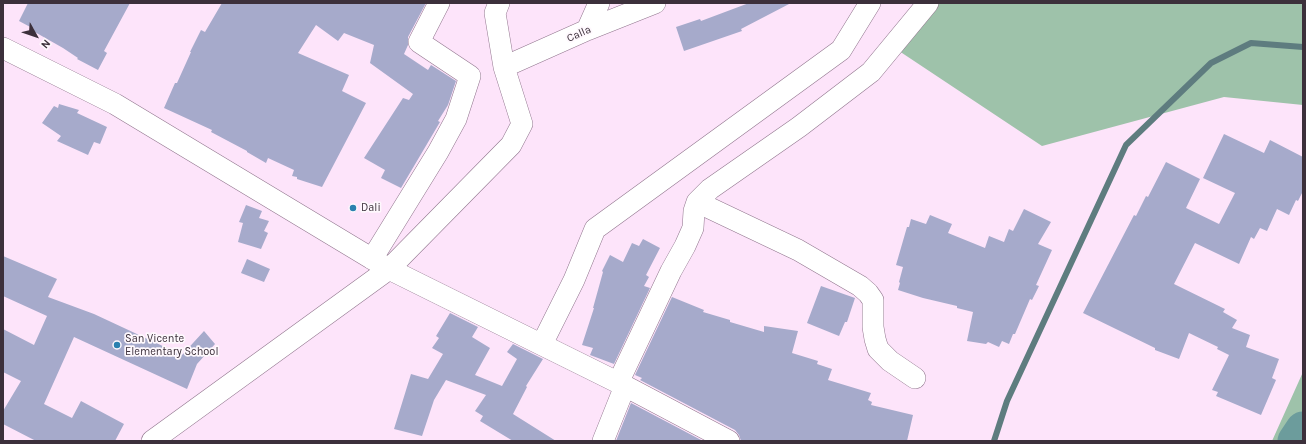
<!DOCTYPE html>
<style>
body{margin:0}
#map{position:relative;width:1306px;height:444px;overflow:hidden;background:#fde4fa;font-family:Karla,sans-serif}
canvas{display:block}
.frame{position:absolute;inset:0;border:4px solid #3c303b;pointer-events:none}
.north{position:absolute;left:16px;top:16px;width:40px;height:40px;-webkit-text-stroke:3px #fef8fd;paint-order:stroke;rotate:130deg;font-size:11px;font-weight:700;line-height:16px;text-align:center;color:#3c303b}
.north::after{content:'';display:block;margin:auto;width:14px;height:18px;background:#3c303b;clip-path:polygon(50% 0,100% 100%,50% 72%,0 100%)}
</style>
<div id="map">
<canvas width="1306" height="444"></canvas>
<div class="frame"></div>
<div class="north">N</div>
</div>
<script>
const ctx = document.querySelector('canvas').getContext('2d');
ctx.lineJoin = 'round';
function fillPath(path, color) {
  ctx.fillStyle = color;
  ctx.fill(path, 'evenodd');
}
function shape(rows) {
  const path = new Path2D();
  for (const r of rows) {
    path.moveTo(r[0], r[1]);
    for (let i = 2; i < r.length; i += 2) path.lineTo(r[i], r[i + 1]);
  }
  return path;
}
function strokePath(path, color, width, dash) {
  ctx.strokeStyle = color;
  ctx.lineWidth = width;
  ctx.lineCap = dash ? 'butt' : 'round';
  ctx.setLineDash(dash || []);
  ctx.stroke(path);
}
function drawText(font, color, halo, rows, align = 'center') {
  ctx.font = font + ' Karla,sans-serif';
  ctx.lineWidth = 3.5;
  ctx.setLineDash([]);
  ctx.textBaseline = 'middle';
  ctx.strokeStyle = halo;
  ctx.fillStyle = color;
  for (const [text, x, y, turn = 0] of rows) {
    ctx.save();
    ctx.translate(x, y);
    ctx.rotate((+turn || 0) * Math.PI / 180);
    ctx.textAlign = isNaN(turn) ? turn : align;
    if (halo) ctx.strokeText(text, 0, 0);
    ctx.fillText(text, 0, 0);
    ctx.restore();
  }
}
const forest = shape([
 [921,3,1303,3,1303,105,1224,97,1042,146,890,45],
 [1303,372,1303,441,1272,441]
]);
const stream = shape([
 [994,441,1007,401,1126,145,1211,63,1251,43,1303,47]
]);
const river = shape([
 [1295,441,1303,429]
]);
const building = shape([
 [28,3,130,3,104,51,107,53,98,70,77,59,78,58,63,48,33,31,34,29,19,21],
 [222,3,426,3,408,37,408,45,404,54,428,70,431,65,456,81,448,105,438,121,440,122,401,188,381,178,385,170,364,158,403,98,409,100,413,94,370,63,374,45,344,33,338,41,316,25,298,53,349,75,342,91,366,103,322,187,297,179,297,177,292,176,294,170,268,158,266,163,247,152,247,151,211,132,212,130,164,108,175,83,177,83,191,52,190,52,201,30,205,32],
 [749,3,791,3,741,29,742,31,684,51,676,27,700,19,701,21],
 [59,104,79,110,77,113,107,127,100,144,94,142,88,155,57,141,61,136,42,123,54,106,58,108],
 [1224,134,1264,153,1270,140,1303,157,1303,191,1298,201,1296,200,1289,215,1277,209,1267,231,1260,228,1254,239,1251,237,1239,264,1195,243,1174,284,1225,309,1223,312,1237,320,1232,328,1250,335,1246,347,1279,359,1272,378,1276,380,1261,415,1216,396,1218,392,1212,390,1229,355,1217,349,1218,347,1189,333,1179,359,1155,350,1155,348,1083,313,1134,215,1136,216,1146,196,1148,197,1166,162,1200,179,1186,208,1219,224,1235,193,1203,178],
 [246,205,262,211,259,218,269,221,264,231,268,233,261,249,238,242,243,223,239,222],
 [1024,209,1051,222,1038,244,1052,250,1036,285,1039,286,1032,300,1030,299,1015,334,1013,334,1009,344,1002,341,999,347,988,342,986,344,967,341,973,312,957,308,957,306,923,298,898,290,900,283,899,282,903,267,896,265,907,227,909,227,911,219,926,224,930,215,952,224,948,233,985,248,989,236,1004,242,1009,229,1013,231],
 [643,239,660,248,646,275,649,277,644,286,650,288,614,364,590,355,593,348,582,345,594,308,593,308,603,272,602,271,610,255,623,262,632,243,639,246],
 [3,256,57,279,48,297,94,314,182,355,204,331,215,344,197,364,187,389,74,337,44,404,72,418,81,401,124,424,115,441,36,441,3,424,3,411,21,381,3,372,3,329,34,345,47,316,3,296],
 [247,259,270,269,264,282,241,273],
 [821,286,855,298,847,322,845,322,839,336,807,323],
 [672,297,704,310,703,312,730,320,730,322,764,332,764,326,798,331,792,353,818,361,817,364,832,369,828,380,871,393,868,400,872,402,871,405,913,415,907,441,741,441,739,435,735,430,640,380,642,378,635,375],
 [450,313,478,327,472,337,490,348,475,375,502,386,517,359,507,352,513,344,543,359,526,386,527,387,513,414,556,441,513,441,480,421,483,416,475,411,486,395,446,380,434,400,422,436,394,429,411,374,428,379,443,354,432,348,439,338,436,336],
 [631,403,703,441,616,441]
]);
const minor = shape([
 [587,30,599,3],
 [3,48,115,104,389,269,625,386,729,441],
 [504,67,587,30,655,3],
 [697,202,798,250,860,286,868,293,873,300,873,327,875,339,878,349,890,361,915,378],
 [372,259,438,152,456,119,470,76,419,42,439,3],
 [542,344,574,280,595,229,841,50,870,3],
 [618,383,671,271,685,246,693,228,694,211,697,202,710,189,799,127,871,72,928,3],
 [152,441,389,269,511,145,522,124,504,67,495,13,499,3],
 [603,441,625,386]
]);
const markers = [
 [353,208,4,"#2a80af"],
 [117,345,4,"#2a80af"]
];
const streetNames = [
 ["Calla",579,34,-24]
];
const poiNames = [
 ["Dali",361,208],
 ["San Vicente",125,339],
 ["Elementary School",125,352]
];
fillPath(forest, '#9ec2aa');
strokePath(stream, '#5e7c7f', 6);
strokePath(river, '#6c9c9c', 35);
fillPath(building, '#a6aacb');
strokePath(minor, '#90758d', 22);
strokePath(minor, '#fff', 21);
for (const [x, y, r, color] of markers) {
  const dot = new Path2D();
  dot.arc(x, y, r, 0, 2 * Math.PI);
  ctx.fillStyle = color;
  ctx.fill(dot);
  strokePath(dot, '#fef8fd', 1.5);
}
drawText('11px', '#3c303b', '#fef8fd', streetNames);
drawText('11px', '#3c303b', '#fef8fd', poiNames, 'left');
</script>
